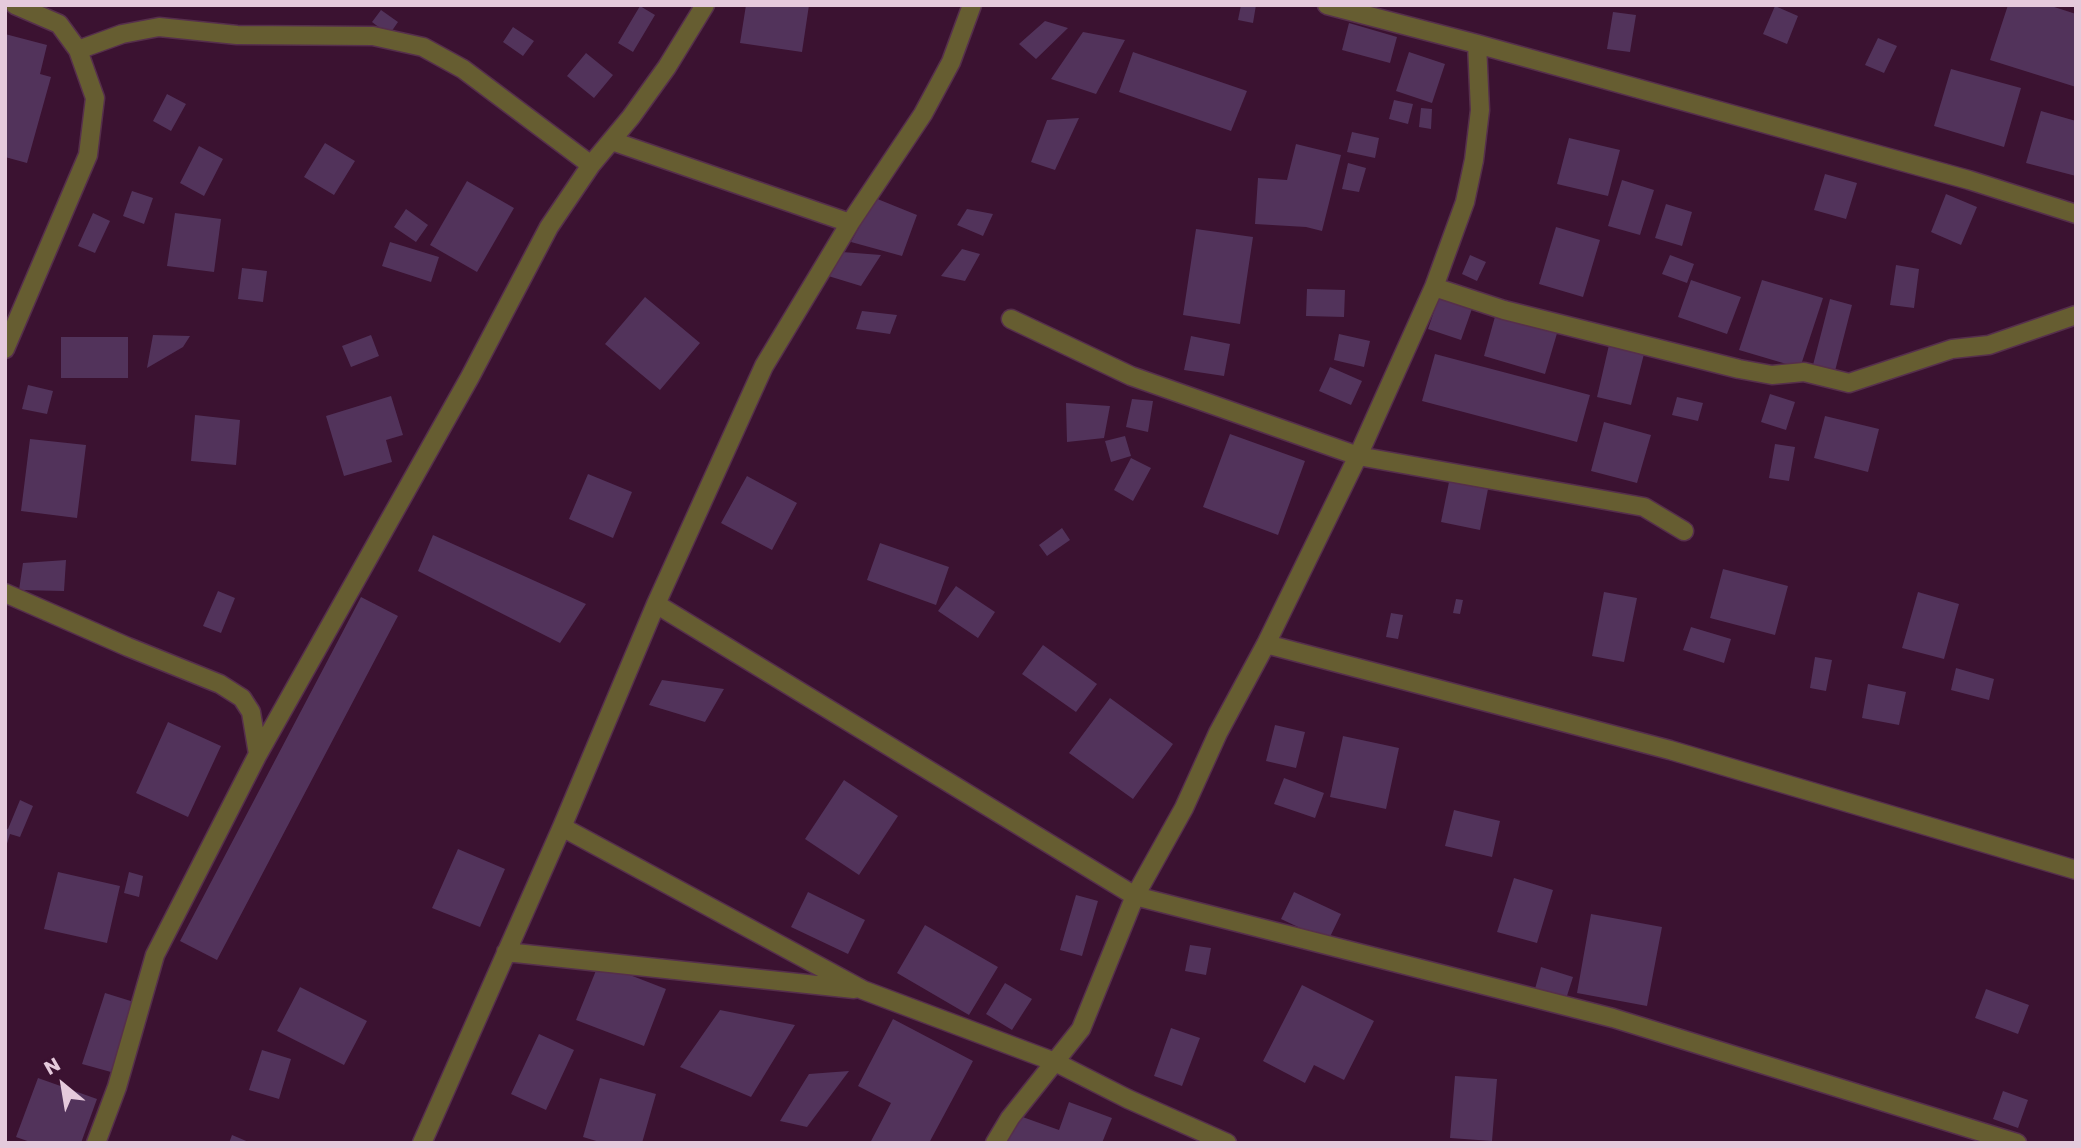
<!DOCTYPE html>
<style>
body{margin:0}
#map{position:relative;width:2081px;height:1148px;overflow:hidden;background:#3b1231;font-family:Poppins,sans-serif}
canvas{display:block}
.frame{position:absolute;inset:0;border:7px solid #e5cadc;pointer-events:none}
.north{position:absolute;left:28px;top:1050px;width:70px;height:70px;-webkit-text-stroke:5px #3b1231;paint-order:stroke;rotate:330deg;font-size:19px;font-weight:700;line-height:28px;text-align:center;color:#e5cadc}
.north::after{content:'';display:block;margin:auto;width:24px;height:32px;background:#e5cadc;clip-path:polygon(50% 0,100% 100%,50% 72%,0 100%)}
</style>
<div id="map">
<canvas width="2081" height="1148"></canvas>
<div class="frame"></div>
<div class="north">N</div>
</div>
<script>
const ctx = document.querySelector('canvas').getContext('2d');
ctx.lineJoin = 'round';
function fillPath(path, color) {
  ctx.fillStyle = color;
  ctx.fill(path, 'evenodd');
}
function shape(rows) {
  const path = new Path2D();
  for (const r of rows) {
    path.moveTo(r[0], r[1]);
    for (let i = 2; i < r.length; i += 2) path.lineTo(r[i], r[i + 1]);
  }
  return path;
}
function strokePath(path, color, width, dash) {
  ctx.strokeStyle = color;
  ctx.lineWidth = width;
  ctx.lineCap = dash ? 'butt' : 'round';
  ctx.setLineDash(dash || []);
  ctx.stroke(path);
}
const building = shape([
 [746,5,809,5,802,52,740,43],
 [1241,5,1256,5,1253,23,1238,20],
 [2008,5,2048,5,2076,14,2076,87,1990,60],
 [640,6,655,15,633,52,618,43],
 [1775,6,1798,16,1787,44,1763,34],
 [381,10,398,22,389,35,372,22],
 [1613,12,1636,15,1630,52,1607,49],
 [1045,21,1068,28,1036,59,1019,44],
 [1349,23,1397,37,1390,63,1342,50],
 [513,27,534,41,523,56,503,42],
 [1083,32,1125,40,1096,94,1051,79],
 [5,34,47,45,40,74,51,77,27,163,5,157],
 [1878,38,1897,46,1884,73,1865,65],
 [1133,52,1247,91,1231,131,1119,92],
 [1409,52,1445,64,1432,103,1396,91],
 [586,53,613,75,594,98,567,76],
 [1951,69,2021,88,2004,147,1934,126],
 [167,94,186,104,171,131,153,121],
 [1394,100,1413,104,1408,124,1389,119],
 [1421,108,1432,109,1431,129,1419,127],
 [2041,111,2076,121,2076,176,2026,163],
 [1079,118,1055,170,1031,162,1047,120],
 [1352,132,1379,138,1375,158,1347,152],
 [1569,138,1620,150,1608,196,1557,184],
 [325,143,355,161,334,195,304,177],
 [1296,144,1341,155,1322,231,1306,227,1255,224,1258,178,1287,180],
 [199,146,223,159,204,196,180,183],
 [1348,163,1366,168,1359,192,1342,189],
 [1825,174,1857,183,1846,219,1814,210],
 [1622,180,1654,190,1640,235,1608,226],
 [467,181,514,208,477,272,430,245],
 [132,191,153,198,144,224,123,216],
 [1946,194,1977,207,1961,245,1931,232],
 [875,198,917,215,902,256,851,242],
 [1666,204,1692,212,1682,246,1655,238],
 [406,209,428,225,416,242,394,227],
 [967,209,993,214,983,236,957,225],
 [93,213,110,221,95,253,78,246],
 [175,213,221,219,214,272,167,266],
 [1556,227,1600,240,1583,297,1539,284],
 [1196,229,1253,237,1240,324,1183,315],
 [390,242,439,257,431,282,382,266],
 [962,249,980,254,965,281,941,276],
 [842,252,881,255,861,286,825,275],
 [1470,255,1486,262,1477,281,1462,274],
 [1670,255,1694,264,1687,283,1662,274],
 [1896,265,1919,269,1914,308,1890,305],
 [242,268,267,271,263,302,238,299],
 [1691,280,1741,297,1727,334,1678,317],
 [1762,280,1823,298,1800,368,1739,350],
 [1307,289,1345,290,1344,317,1306,316],
 [1440,294,1473,306,1461,340,1428,329],
 [645,297,700,343,660,390,605,344],
 [1830,299,1852,305,1835,371,1813,365],
 [862,311,897,315,890,334,856,329],
 [1496,313,1558,330,1545,374,1484,356],
 [1339,334,1370,341,1364,367,1334,360],
 [153,335,190,336,183,347,147,368],
 [371,335,379,356,351,367,342,346],
 [1191,336,1230,344,1224,376,1184,370],
 [61,337,128,337,128,378,61,378],
 [1609,345,1644,354,1631,405,1597,397],
 [1435,354,1590,395,1577,442,1422,401],
 [1330,367,1362,381,1351,405,1319,391],
 [28,385,53,391,47,414,22,409],
 [1770,394,1795,402,1786,430,1761,422],
 [391,396,403,435,386,440,392,462,344,476,326,416],
 [1677,397,1703,403,1698,421,1672,415],
 [1132,399,1153,401,1148,432,1126,427],
 [1066,403,1110,406,1104,438,1067,442],
 [195,415,240,420,236,465,191,461],
 [1825,416,1879,429,1868,472,1814,458],
 [1604,422,1651,435,1637,483,1591,471],
 [1230,434,1305,461,1278,535,1203,507],
 [1125,436,1131,456,1111,462,1105,441],
 [30,439,86,445,77,518,21,511],
 [1775,444,1795,447,1789,481,1769,478],
 [1131,458,1151,468,1133,501,1114,490],
 [588,474,632,492,613,538,569,519],
 [747,476,797,503,772,550,721,523],
 [1449,482,1488,489,1480,530,1441,522],
 [1062,528,1070,540,1047,556,1039,545],
 [433,535,586,604,560,643,418,571],
 [880,543,949,567,936,605,867,580],
 [66,560,64,591,19,590,23,563],
 [1723,569,1788,586,1775,635,1710,618],
 [956,586,995,612,978,638,938,611],
 [218,591,235,598,221,633,203,626],
 [1604,592,1637,598,1624,662,1592,656],
 [1918,592,1959,604,1944,659,1902,648],
 [361,597,398,616,217,960,180,941],
 [1456,599,1463,600,1460,614,1453,613],
 [1391,613,1403,615,1398,639,1386,637],
 [1691,627,1731,639,1724,663,1683,650],
 [1043,645,1097,684,1076,712,1022,674],
 [1815,657,1832,660,1826,691,1810,688],
 [1956,668,1994,679,1989,700,1951,690],
 [662,680,724,689,705,722,649,705],
 [1868,684,1906,692,1899,725,1862,718],
 [1110,698,1173,744,1133,799,1069,753],
 [168,722,221,746,188,817,136,793],
 [1275,725,1305,732,1296,768,1266,761],
 [1343,736,1399,748,1386,809,1330,797],
 [1284,778,1324,793,1315,818,1274,804],
 [844,780,898,816,859,875,805,839],
 [20,800,33,806,20,837,10,834,5,850,5,828,8,829],
 [1454,810,1500,821,1492,857,1445,846],
 [458,849,505,869,480,927,432,908],
 [58,872,120,886,107,943,44,929],
 [129,872,143,876,139,897,124,893],
 [1514,878,1553,890,1537,943,1497,932],
 [808,892,865,920,848,954,791,927],
 [1294,892,1341,914,1328,941,1281,919],
 [1076,895,1098,901,1082,956,1060,950],
 [1591,914,1662,927,1647,1006,1577,993],
 [925,925,998,967,969,1015,897,973],
 [1190,945,1211,948,1206,975,1185,971],
 [599,963,666,989,644,1046,576,1020],
 [1541,967,1573,977,1566,999,1535,989],
 [1005,983,1032,999,1012,1030,986,1014],
 [1302,985,1374,1021,1344,1080,1314,1065,1305,1083,1263,1061],
 [300,987,367,1021,344,1065,277,1031],
 [1986,989,2029,1005,2018,1034,1975,1018],
 [105,993,134,1002,111,1072,82,1064],
 [720,1010,795,1025,751,1097,680,1067],
 [893,1019,973,1061,929,1143,870,1143,891,1103,858,1086],
 [1171,1028,1200,1038,1182,1086,1154,1076],
 [539,1034,574,1050,546,1110,511,1094],
 [262,1050,291,1059,279,1099,249,1090],
 [849,1071,807,1127,780,1121,809,1074],
 [1455,1076,1497,1079,1492,1141,1450,1138],
 [38,1078,97,1099,81,1143,33,1143,16,1137],
 [600,1078,656,1094,642,1143,603,1143,583,1137],
 [2003,1091,2028,1100,2018,1128,1993,1119],
 [1069,1102,1112,1118,1102,1143,1007,1143,1017,1115,1059,1130],
 [232,1135,251,1143,229,1143]
]);
const minor = shape([
 [1327,5,1477,44,1969,180,2076,214],
 [78,50,122,34,159,27,237,35,373,36,423,47,463,69,591,165],
 [612,141,850,223],
 [1434,287,1504,310,1739,369,1772,375,1804,372,1849,383,1952,349,1989,345,2076,315],
 [1011,319,1131,376,1358,456,1644,507,1684,531],
 [5,349,88,155,95,98,78,50,59,24,15,5],
 [5,593,128,647,220,684,242,698,251,712,258,754],
 [656,604,1135,896,1613,1018,2017,1143],
 [1266,644,1670,750,2076,870],
 [562,827,863,990,1055,1062,1128,1099,1227,1143],
 [506,952,854,989],
 [96,1143,117,1087,155,955,258,754,470,377,549,227,591,165,631,117,667,67,705,5],
 [422,1143,562,827,656,604,764,366,850,223,923,114,951,62,972,5],
 [995,1143,1010,1118,1081,1029,1135,896,1184,808,1218,733,1266,644,1358,456,1434,287,1465,202,1474,160,1480,110,1477,44]
]);
fillPath(building, '#52335b');
strokePath(minor, '#562f4c', 21);
strokePath(minor, '#665d31', 18);
</script>
